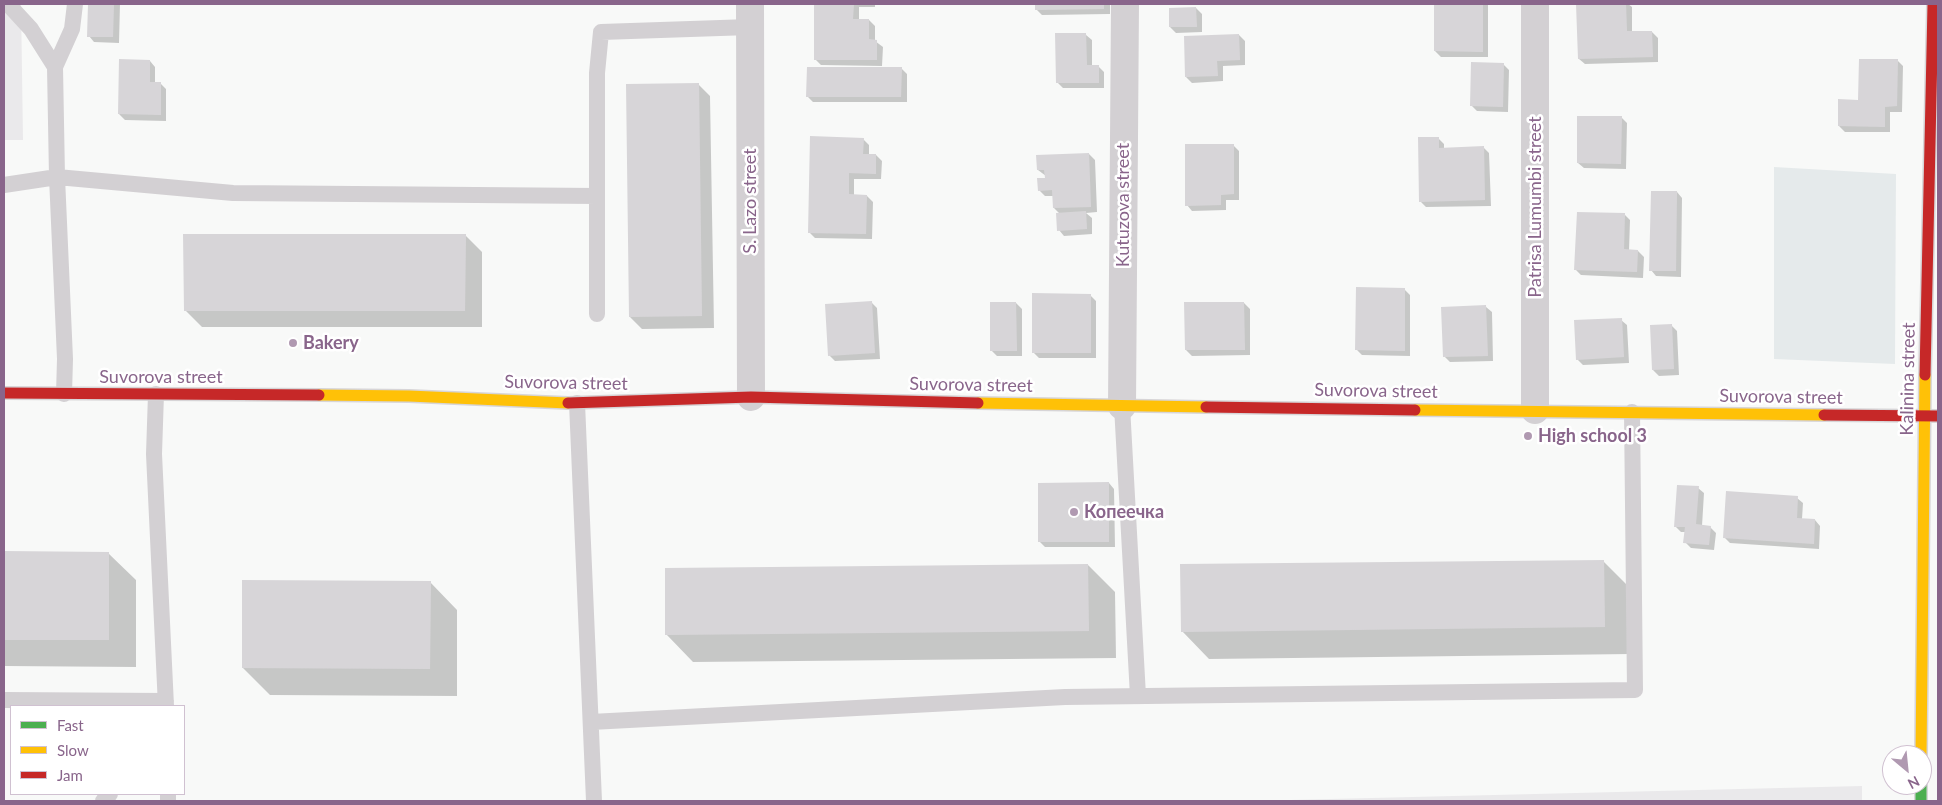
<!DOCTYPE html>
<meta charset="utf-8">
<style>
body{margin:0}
#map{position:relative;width:1942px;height:805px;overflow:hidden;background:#f8f9f8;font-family:Lato,sans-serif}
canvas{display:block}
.frame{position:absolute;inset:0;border:5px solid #89658b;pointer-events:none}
.legend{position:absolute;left:10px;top:705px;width:175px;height:90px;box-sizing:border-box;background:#fff;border:1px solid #d0c1d1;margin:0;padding:6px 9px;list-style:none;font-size:15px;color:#89658b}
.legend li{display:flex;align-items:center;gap:10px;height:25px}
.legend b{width:25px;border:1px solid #d0c1d1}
.north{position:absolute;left:1882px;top:745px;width:50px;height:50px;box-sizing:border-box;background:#fff;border:1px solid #d0c1d1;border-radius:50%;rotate:152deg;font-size:14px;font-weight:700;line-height:20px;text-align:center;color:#89658b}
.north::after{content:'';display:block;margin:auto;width:18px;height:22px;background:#b099b1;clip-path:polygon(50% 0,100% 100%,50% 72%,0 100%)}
</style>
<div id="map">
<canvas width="1942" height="805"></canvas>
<div class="frame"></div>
<ul class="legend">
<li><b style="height:6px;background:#4caf50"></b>Fast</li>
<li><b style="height:6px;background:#ffc107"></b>Slow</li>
<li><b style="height:6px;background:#c62828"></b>Jam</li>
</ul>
<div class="north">N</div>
</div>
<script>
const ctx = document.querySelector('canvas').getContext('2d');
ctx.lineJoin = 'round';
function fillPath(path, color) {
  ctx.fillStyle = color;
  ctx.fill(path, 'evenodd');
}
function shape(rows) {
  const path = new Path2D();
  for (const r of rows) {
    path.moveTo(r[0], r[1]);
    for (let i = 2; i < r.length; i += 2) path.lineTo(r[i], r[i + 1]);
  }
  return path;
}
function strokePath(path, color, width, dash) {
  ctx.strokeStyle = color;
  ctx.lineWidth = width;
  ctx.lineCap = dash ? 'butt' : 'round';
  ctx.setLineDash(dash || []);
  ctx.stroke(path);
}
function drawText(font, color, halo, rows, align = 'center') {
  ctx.font = font + ' Lato,sans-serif';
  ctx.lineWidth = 5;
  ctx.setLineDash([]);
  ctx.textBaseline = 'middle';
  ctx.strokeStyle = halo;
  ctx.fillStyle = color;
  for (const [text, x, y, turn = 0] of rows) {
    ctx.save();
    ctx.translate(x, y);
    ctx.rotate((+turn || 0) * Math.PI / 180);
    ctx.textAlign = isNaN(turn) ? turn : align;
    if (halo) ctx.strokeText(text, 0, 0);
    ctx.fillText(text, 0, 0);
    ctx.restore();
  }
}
const built = shape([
 [4,4,21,4,23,140,4,140],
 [1862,786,1862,801,1249,801]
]);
const green = shape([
 [1774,167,1896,174,1895,364,1774,359]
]);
const shadow = shape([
 [89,4,120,4,119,43,94,42,89,36],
 [815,4,875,4,875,7,859,7,859,20,869,20,875,26,875,41,883,47,882,66,821,65,815,59],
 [1036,4,1110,4,1110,14,1042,15,1036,9],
 [1435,4,1488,4,1488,57,1441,57,1435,51],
 [1577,4,1628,4,1632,7,1632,33,1652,32,1658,38,1658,62,1585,64,1579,59],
 [1196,8,1202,14,1202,32,1176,33,1170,27],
 [1086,35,1092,40,1092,66,1098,66,1104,72,1104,88,1063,88,1057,82],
 [1239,35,1245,41,1245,65,1223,66,1223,81,1192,83,1186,77],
 [1897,60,1903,66,1902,112,1890,112,1890,132,1845,132,1839,126],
 [150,61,155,67,155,83,161,84,166,89,166,121,125,120,119,114],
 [1503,64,1509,70,1508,112,1477,111,1471,105],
 [901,68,907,74,907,102,813,102,808,97],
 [698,84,710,96,714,328,642,329,630,317],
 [1621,117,1627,123,1626,169,1584,168,1578,163],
 [1438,138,1444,144,1444,149,1484,148,1489,153,1491,206,1426,207,1421,202],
 [863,139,869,145,869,155,876,155,882,161,881,179,854,179,854,196,867,196,873,202,872,239,815,238,809,232],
 [1233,145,1239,151,1239,200,1226,200,1226,210,1192,211,1187,205],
 [1089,154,1095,160,1097,212,1086,213,1092,218,1092,234,1064,236,1059,230,1060,214,1054,208,1053,196,1045,196,1039,190,1046,179,1046,176,1038,170],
 [1677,192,1682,198,1681,277,1656,276,1651,270],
 [1625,215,1630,220,1629,251,1638,251,1644,257,1643,278,1581,275,1576,270],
 [465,235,482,252,482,327,202,327,185,310],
 [1404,289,1410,295,1410,356,1362,355,1357,350],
 [1090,295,1096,301,1096,358,1039,358,1033,352],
 [872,303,877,308,880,359,835,361,829,355],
 [1016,303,1022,309,1022,356,997,356,991,350],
 [1244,303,1250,309,1250,355,1192,356,1186,350],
 [1486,307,1492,312,1493,361,1450,362,1444,356],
 [1621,320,1627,325,1629,363,1583,365,1577,359],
 [1671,325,1677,331,1679,375,1659,376,1653,370],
 [1109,483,1114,489,1115,547,1045,547,1039,541],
 [1698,488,1704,493,1702,526,1710,527,1716,533,1714,550,1691,548,1685,542,1686,532,1681,532,1675,526],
 [1797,498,1803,503,1802,519,1815,520,1820,526,1819,549,1730,543,1724,537],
 [4,553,108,553,136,580,136,667,4,666],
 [1604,562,1631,589,1632,654,1209,659,1182,631],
 [1088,565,1115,592,1116,658,693,662,666,634],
 [430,582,457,610,457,696,270,695,243,668]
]);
const building = shape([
 [88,4,114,4,113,37,87,37],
 [814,4,854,4,853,19,869,19,869,39,877,40,877,60,814,60],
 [1035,4,1104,4,1104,9,1035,10],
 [1434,4,1483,4,1483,52,1434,51],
 [1576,4,1626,4,1627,31,1652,31,1653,57,1578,59],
 [1196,7,1197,27,1169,27,1169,8],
 [1055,33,1086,33,1087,65,1099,65,1099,83,1056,83],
 [1239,34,1240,60,1217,61,1218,76,1185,77,1184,36],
 [119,59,150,60,150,82,161,82,161,115,118,114],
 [1859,59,1898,59,1897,106,1885,107,1885,127,1838,126,1838,99,1858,100],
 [1471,62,1504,63,1503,107,1470,106],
 [807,67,902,67,901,97,806,97],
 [699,83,702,316,629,317,626,84],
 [1577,116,1622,116,1621,164,1577,163],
 [810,136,864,138,863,154,876,154,876,174,849,173,849,194,867,195,866,234,808,233],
 [1418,137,1439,137,1439,148,1484,146,1485,200,1419,202],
 [1185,144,1234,144,1234,194,1221,195,1221,205,1185,206],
 [1089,153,1091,207,1053,208,1052,190,1038,191,1037,178,1045,178,1044,170,1037,170,1036,155],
 [1651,191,1677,191,1676,271,1649,271],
 [1086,211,1087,229,1057,231,1056,213],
 [1577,212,1625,213,1624,249,1638,250,1637,272,1574,270],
 [183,234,466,234,465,311,184,311],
 [1356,287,1405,288,1405,351,1355,350],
 [1032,293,1091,294,1091,353,1032,353],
 [872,301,875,353,828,356,825,304],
 [990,302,1016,302,1017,351,990,351],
 [1184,302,1244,302,1245,350,1185,350],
 [1486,305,1488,356,1443,357,1441,307],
 [1622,318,1624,357,1576,360,1574,320],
 [1672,324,1674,369,1652,370,1650,325],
 [1109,482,1109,542,1038,542,1038,483],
 [1677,485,1699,486,1696,524,1711,526,1709,545,1683,543,1685,527,1674,527],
 [1726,491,1798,496,1797,518,1815,519,1814,544,1723,538],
 [4,551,109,552,109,640,4,640],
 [1604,560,1605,627,1181,632,1180,564],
 [1088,564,1089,631,665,635,665,568],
 [242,580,431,581,430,669,242,668]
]);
const lane = shape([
 [8,4,31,29,55,67,57,177,65,359,64,394],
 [55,67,72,29,75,4],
 [4,185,57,177,233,193,597,196],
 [597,314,597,73,601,32,750,27],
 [156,394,154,454,166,706],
 [577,403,594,801],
 [1122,406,1138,696],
 [4,700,166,701],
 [591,722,1065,697,1635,690,1632,412],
 [168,794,168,801],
 [103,801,110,794]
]);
const street = shape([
 [750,4,751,397],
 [1535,4,1535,410],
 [1122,406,1125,4]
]);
const fast = shape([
 [1921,785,1921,801]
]);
const slow = shape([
 [319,395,409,396,568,403],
 [978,403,1206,407],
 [1415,410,1824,415],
 [1921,755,1925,375]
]);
const jam = shape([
 [1925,375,1933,4],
 [4,393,319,395],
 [568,403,751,397,978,403],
 [1206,407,1415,410],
 [1824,415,1938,416]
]);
const markers = [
 [293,343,5,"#b099b1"],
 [1528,436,5,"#b099b1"],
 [1074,512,5,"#b099b1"]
];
const streetNames = [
 ["S. Lazo street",750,201,-90],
 ["Kutuzova street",1123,205,-90],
 ["Patrisa Lumumbi street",1535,207,-90],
 ["Suvorova street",161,377],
 ["Kalinina street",1908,379,-89],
 ["Suvorova street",566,383,1],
 ["Suvorova street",971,385,1],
 ["Suvorova street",1376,391,1],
 ["Suvorova street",1781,397,1]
];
const poiNames = [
 ["Bakery",303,343],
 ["High school 3",1538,436],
 ["Копеечка",1084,512]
];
fillPath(built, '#eae9eb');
fillPath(green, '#e5eaeb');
fillPath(shadow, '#0003');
fillPath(building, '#d7d5d8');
strokePath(fast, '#d7d5d7', 14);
strokePath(slow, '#d7d5d7', 14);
strokePath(jam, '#d7d5d7', 14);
strokePath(lane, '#d3d0d3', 16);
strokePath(street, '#d3d0d3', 28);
strokePath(fast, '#4caf50', 11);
strokePath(slow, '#ffc107', 11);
strokePath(jam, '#c62828', 11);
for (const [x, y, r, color] of markers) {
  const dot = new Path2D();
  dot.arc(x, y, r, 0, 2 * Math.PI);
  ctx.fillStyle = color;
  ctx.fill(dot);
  strokePath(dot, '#fff', 2);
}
drawText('18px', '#89658b', '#fff', streetNames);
drawText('bold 18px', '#89658b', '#fff', poiNames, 'left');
</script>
